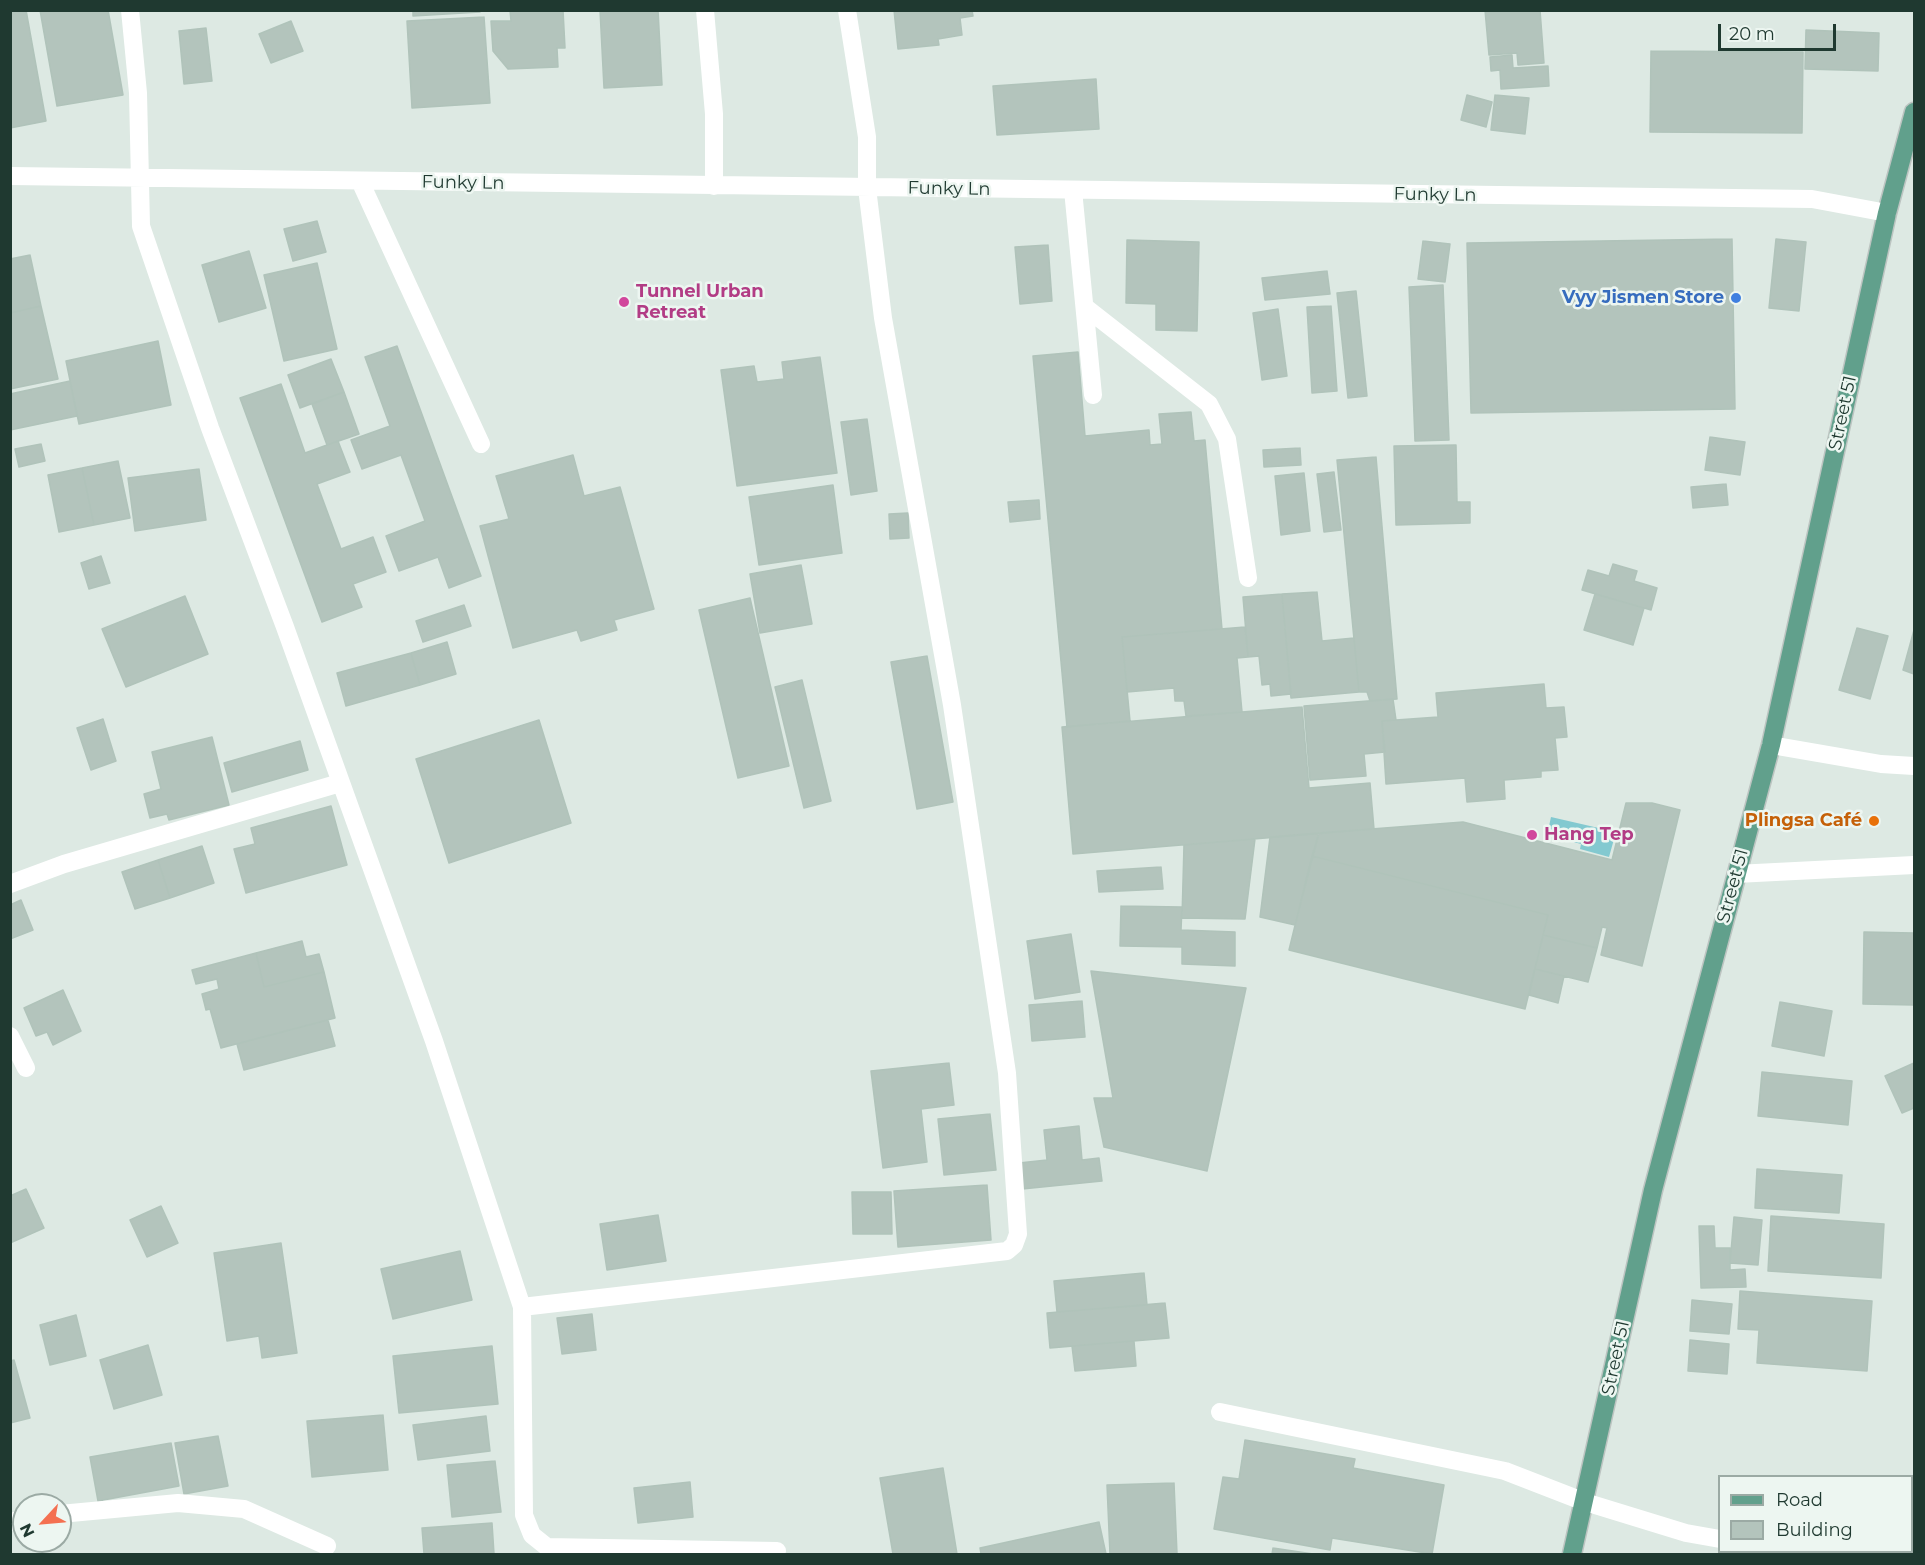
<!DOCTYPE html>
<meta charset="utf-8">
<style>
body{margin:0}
#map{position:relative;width:1925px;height:1565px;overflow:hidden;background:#dde9e3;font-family:Montserrat,sans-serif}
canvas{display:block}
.frame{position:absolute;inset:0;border:12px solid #1f3930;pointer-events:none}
.legend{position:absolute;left:1718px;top:1475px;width:195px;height:78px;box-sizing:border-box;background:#edf6f1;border:2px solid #9baaa4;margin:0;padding:8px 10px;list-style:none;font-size:18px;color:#1f3930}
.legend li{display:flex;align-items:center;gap:12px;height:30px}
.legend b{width:30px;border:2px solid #9baaa4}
.north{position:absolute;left:12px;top:1493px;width:60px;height:60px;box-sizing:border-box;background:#edf6f1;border:2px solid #9baaa4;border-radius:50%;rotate:244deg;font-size:16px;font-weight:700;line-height:24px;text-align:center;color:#1f3930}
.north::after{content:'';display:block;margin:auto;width:21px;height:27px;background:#f47051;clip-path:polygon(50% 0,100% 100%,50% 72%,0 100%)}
.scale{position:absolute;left:1718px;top:24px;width:118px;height:27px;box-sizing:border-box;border:3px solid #1f3930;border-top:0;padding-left:8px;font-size:18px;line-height:21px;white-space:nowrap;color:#1f3930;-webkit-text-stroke:4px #edf6f1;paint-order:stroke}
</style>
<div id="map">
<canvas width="1925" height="1565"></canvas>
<div class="frame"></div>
<ul class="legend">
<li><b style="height:8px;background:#61a08c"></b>Road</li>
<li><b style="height:16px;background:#b3c4bc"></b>Building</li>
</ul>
<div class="north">N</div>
<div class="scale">20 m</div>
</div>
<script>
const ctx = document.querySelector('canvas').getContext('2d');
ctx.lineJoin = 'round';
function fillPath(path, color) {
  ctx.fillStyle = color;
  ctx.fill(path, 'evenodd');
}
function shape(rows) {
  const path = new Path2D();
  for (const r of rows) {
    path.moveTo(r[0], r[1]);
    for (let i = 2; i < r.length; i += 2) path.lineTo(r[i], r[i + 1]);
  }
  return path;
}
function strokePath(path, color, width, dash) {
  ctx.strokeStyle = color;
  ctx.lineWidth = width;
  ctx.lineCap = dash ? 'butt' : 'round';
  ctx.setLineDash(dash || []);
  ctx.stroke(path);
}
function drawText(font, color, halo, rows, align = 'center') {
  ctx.font = font + ' Montserrat,sans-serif';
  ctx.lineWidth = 5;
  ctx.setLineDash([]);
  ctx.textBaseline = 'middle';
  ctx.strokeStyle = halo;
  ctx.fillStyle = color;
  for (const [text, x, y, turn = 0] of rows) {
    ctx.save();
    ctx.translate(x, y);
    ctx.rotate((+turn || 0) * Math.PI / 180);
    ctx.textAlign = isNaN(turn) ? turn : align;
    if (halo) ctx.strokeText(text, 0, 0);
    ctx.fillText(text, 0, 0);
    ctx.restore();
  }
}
const water = shape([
 [1551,817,1616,832,1609,857,1580,849,1581,844,1547,835]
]);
const building = shape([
 [10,10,26,10,46,121,10,128,10,10],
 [40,10,108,10,123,95,57,106,40,10],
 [413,10,480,10,480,12,413,16,413,10],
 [510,10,563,10,565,48,557,48,558,67,508,69,493,51,491,21,511,21,510,10],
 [600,10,658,10,662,85,604,88,600,10],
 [894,10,972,10,973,16,960,18,962,35,938,39,939,45,898,49,894,10],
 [1485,10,1540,10,1544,63,1518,65,1517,53,1489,55,1485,10],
 [484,17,490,103,412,108,407,21,484,17],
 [291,21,303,51,271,63,259,34,291,21],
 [206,28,212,81,184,84,179,31,206,28],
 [1806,30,1879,33,1878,71,1805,69,1806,30],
 [1651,51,1803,52,1802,133,1650,132,1651,51],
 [1512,55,1513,68,1548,66,1549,86,1501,89,1500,70,1491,71,1490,57,1512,55],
 [1096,79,1099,129,997,135,993,86,1096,79],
 [1467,95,1492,102,1486,127,1461,120,1467,95],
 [1495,95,1529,98,1525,134,1491,130,1495,95],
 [317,221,326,252,293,261,284,229,317,221],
 [1732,239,1735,409,1471,413,1467,243,1732,239],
 [1776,239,1806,242,1799,311,1769,308,1776,239],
 [1127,240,1199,242,1197,331,1156,330,1156,304,1126,303,1127,240],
 [1423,241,1450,244,1445,282,1418,279,1423,241],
 [1048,245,1052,301,1020,304,1015,247,1048,245],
 [249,251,266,308,219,322,202,265,249,251],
 [30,255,41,306,10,313,10,259,30,255],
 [317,263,337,349,284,361,264,275,317,263],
 [1327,271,1330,294,1265,300,1262,278,1327,271],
 [1443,285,1449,440,1415,441,1409,287,1443,285],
 [1356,291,1367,396,1348,398,1337,293,1356,291],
 [41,306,58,379,10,389,10,313,41,306],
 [1331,306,1337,391,1312,393,1307,307,1331,306],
 [1278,309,1287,376,1262,380,1253,313,1278,309],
 [158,341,171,405,79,424,66,361,158,341],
 [397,346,481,576,449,588,438,557,399,571,386,536,425,521,401,455,362,469,351,440,390,426,365,357,397,346],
 [1078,352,1085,436,1149,430,1150,445,1162,444,1159,414,1191,412,1194,441,1205,440,1222,629,1122,637,1130,721,1067,727,1033,356,1078,352],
 [820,357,837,473,737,486,721,370,754,366,757,382,784,379,782,362,820,357],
 [331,359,344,392,300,408,288,375,331,359],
 [70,381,77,416,10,430,10,394,70,381],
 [281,384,305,453,338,441,350,472,317,484,341,549,373,537,386,572,353,584,362,607,322,622,240,398,281,384],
 [344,392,359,434,327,445,312,404,344,392],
 [867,419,877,491,851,495,841,422,867,419],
 [1710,437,1745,442,1740,475,1705,470,1710,437],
 [41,444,45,461,19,467,15,449,41,444],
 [1456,445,1457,502,1470,502,1470,523,1396,525,1394,446,1456,445],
 [1300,448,1301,465,1264,467,1263,450,1300,448],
 [573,455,584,496,620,487,654,609,614,620,617,630,581,641,577,630,513,648,480,526,509,519,496,476,573,455],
 [1376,457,1397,699,1370,701,1367,692,1359,692,1337,460,1376,457],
 [118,461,130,518,94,525,82,468,118,461],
 [82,468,94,525,59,532,48,475,82,468],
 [199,469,206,520,135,531,128,478,199,469],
 [1334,472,1341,530,1324,532,1317,474,1334,472],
 [1304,473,1310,531,1281,535,1275,476,1304,473],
 [1726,484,1728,505,1693,508,1691,487,1726,484],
 [833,485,842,553,759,565,749,497,833,485],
 [1039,500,1040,519,1010,522,1008,502,1039,500],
 [908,513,909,538,890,539,889,514,908,513],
 [101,556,110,583,89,589,81,563,101,556],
 [1613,564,1637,571,1634,581,1657,588,1651,610,1582,590,1588,570,1609,576,1613,564],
 [801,565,812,624,760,633,750,574,801,565],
 [1317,592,1322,641,1354,638,1359,692,1291,698,1282,594,1317,592],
 [1282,594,1291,694,1271,696,1270,684,1262,685,1259,656,1248,657,1243,597,1282,594],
 [1595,594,1644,608,1633,645,1584,630,1595,594],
 [185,596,208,654,126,687,102,629,185,596],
 [750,598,789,766,738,778,699,610,750,598],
 [464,605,471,626,423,642,416,621,464,605],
 [1245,627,1248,657,1237,658,1242,712,1186,716,1184,701,1175,701,1174,688,1127,692,1122,637,1245,627],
 [1857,628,1888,636,1870,699,1839,690,1857,628],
 [1914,630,1914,674,1903,670,1914,630],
 [447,642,456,674,420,685,411,653,447,642],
 [411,653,420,685,346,706,337,673,411,653],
 [927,656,953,802,917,809,891,662,927,656],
 [802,680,831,801,804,808,775,687,802,680],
 [1544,684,1546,708,1564,707,1567,737,1555,738,1558,770,1541,771,1541,777,1504,780,1505,799,1467,802,1465,778,1386,784,1382,721,1438,717,1436,693,1544,684],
 [1393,699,1396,720,1382,721,1385,752,1364,754,1366,776,1310,780,1304,706,1393,699],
 [1302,707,1309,788,1370,783,1374,829,1073,854,1062,727,1302,707],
 [103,719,116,761,91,770,77,728,103,719],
 [539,720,571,823,449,863,416,759,539,720],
 [212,737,229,805,169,820,167,814,150,818,144,794,161,789,152,752,212,737],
 [300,741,308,770,232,792,224,763,300,741],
 [1626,803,1652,803,1680,810,1642,966,1601,955,1607,928,1602,927,1597,948,1543,935,1548,915,1312,856,1319,833,1463,822,1612,860,1626,803],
 [331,806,347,865,246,893,234,849,255,844,251,828,331,806],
 [1319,833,1295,925,1260,917,1270,837,1319,833],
 [1255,839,1245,919,1182,918,1184,845,1255,839],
 [202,846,214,883,170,898,158,860,202,846],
 [1312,856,1548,915,1525,1009,1289,950,1312,856],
 [158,860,170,898,135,909,122,872,158,860],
 [1161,867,1163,889,1099,892,1097,871,1161,867],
 [21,900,33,930,10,939,10,905,21,900],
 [1121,906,1182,907,1181,930,1235,932,1235,966,1182,964,1182,947,1120,946,1121,906],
 [1864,932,1914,933,1914,1005,1863,1004,1864,932],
 [1071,934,1080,992,1035,999,1027,941,1071,934],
 [1543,935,1597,948,1588,982,1535,969,1543,935],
 [302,941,306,957,319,954,324,972,264,987,256,953,302,941],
 [256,953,264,987,324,972,335,1018,221,1048,210,1009,206,1010,202,994,219,989,217,979,196,984,192,970,256,953],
 [1535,969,1564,976,1558,1003,1529,995,1535,969],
 [1091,971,1246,988,1207,1171,1104,1147,1094,1098,1113,1098,1091,971],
 [63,990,81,1031,53,1045,47,1032,36,1036,24,1008,63,990],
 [1082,1001,1085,1037,1032,1041,1029,1005,1082,1001],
 [1780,1002,1832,1011,1824,1056,1772,1046,1780,1002],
 [328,1020,335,1046,244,1070,237,1044,328,1020],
 [949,1063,954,1105,921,1109,927,1162,883,1168,871,1071,949,1063],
 [1914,1063,1914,1108,1902,1113,1885,1076,1914,1063],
 [1762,1072,1852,1081,1848,1125,1758,1116,1762,1072],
 [990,1114,996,1170,944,1175,938,1119,990,1114],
 [1079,1126,1082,1160,1099,1158,1102,1181,1022,1189,1019,1163,1047,1160,1044,1130,1079,1126],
 [1757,1169,1842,1175,1839,1213,1755,1208,1757,1169],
 [987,1185,991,1240,898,1247,894,1191,987,1185],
 [26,1189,44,1228,10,1243,10,1196,26,1189],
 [852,1192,891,1192,892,1234,853,1234,852,1192],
 [161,1206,178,1243,147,1257,130,1220,161,1206],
 [658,1215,666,1261,607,1270,600,1224,658,1215],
 [1771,1216,1884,1224,1881,1278,1768,1271,1771,1216],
 [1734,1217,1762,1220,1758,1265,1730,1263,1734,1217],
 [1699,1226,1714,1226,1715,1248,1730,1248,1730,1270,1745,1269,1746,1287,1701,1288,1699,1226],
 [281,1243,297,1353,262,1358,259,1336,227,1341,214,1253,281,1243],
 [460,1251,472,1300,393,1319,381,1269,460,1251],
 [1144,1273,1147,1305,1057,1312,1054,1281,1144,1273],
 [1740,1291,1872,1301,1867,1371,1757,1363,1759,1330,1738,1329,1740,1291],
 [1692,1300,1732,1304,1729,1334,1690,1331,1692,1300],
 [1165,1303,1169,1338,1050,1348,1047,1313,1165,1303],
 [592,1314,596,1350,562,1354,557,1318,592,1314],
 [76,1315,86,1356,50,1365,40,1325,76,1315],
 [1690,1340,1729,1344,1727,1374,1688,1371,1690,1340],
 [1134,1341,1136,1366,1075,1371,1072,1346,1134,1341],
 [148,1345,162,1395,114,1409,100,1360,148,1345],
 [492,1346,498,1404,399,1413,393,1356,492,1346],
 [14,1360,30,1418,10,1423,10,1361,14,1360],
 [383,1415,388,1470,312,1477,307,1421,383,1415],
 [486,1416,490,1451,418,1460,413,1425,486,1416],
 [218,1436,228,1486,184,1494,175,1443,218,1436],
 [1245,1440,1355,1459,1353,1468,1444,1485,1432,1554,1332,1538,1330,1550,1214,1529,1223,1477,1239,1479,1245,1440],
 [171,1443,179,1486,98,1501,90,1457,171,1443],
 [495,1461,501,1512,452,1517,447,1465,495,1461],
 [943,1468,957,1554,893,1554,880,1478,943,1468],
 [690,1482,693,1517,638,1523,634,1488,690,1482],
 [1174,1483,1177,1554,1110,1554,1107,1485,1174,1483],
 [1099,1522,1106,1554,981,1554,980,1548,1099,1522],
 [492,1523,494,1554,424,1554,422,1528,492,1523],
 [1273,1548,1313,1554,1272,1554,1273,1548]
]);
const minor = shape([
 [130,10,138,93,141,226,210,428,285,627,434,1041,522,1307,524,1515,532,1535,547,1547,777,1551],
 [705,10,714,114,714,186],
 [10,176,1812,199,1887,213],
 [360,181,481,444],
 [1073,190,1093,395],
 [1085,307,1209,404,1227,439,1248,578],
 [1771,745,1881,764,1914,766],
 [1736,874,1914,865],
 [10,884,64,864,340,783],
 [10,1036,26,1068],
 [522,1307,1007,1251,1014,1245,1018,1234,1007,1073,952,705,883,318,867,188,867,137,847,10],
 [1220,1412,1505,1471,1585,1502,1686,1533,1720,1539],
 [60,1514,178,1503,244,1509,327,1546],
 [10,1522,24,1519],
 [1785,1552,1801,1554]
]);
const major = shape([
 [1572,1554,1653,1190,1771,745,1887,213,1914,112]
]);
const markers = [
 [1736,298,6,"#3f7fe0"],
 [624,302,6,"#d1479c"],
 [1874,821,6,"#e8710a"],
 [1532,835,6,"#d1479c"]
];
const streetNames = [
 ["Funky Ln",463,183,1],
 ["Funky Ln",949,189,1],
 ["Funky Ln",1435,195,1],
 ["Street 51",1843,413,-78],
 ["Street 51",1733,886,-75],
 ["Street 51",1616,1358,-78]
];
const hotelNames = [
 ["Tunnel Urban",636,292],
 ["Retreat",636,313],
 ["Hang Tep",1544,835]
];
const shopNames = [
 ["Vyy Jismen Store",1724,298]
];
const foodNames = [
 ["Plingsa Café",1862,821]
];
fillPath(water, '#83c9d0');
fillPath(building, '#b3c4bc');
strokePath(building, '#b0c3ba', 1.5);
strokePath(major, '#bcc4c1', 21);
strokePath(minor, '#fff', 18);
strokePath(major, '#61a08c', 18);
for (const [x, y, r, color] of markers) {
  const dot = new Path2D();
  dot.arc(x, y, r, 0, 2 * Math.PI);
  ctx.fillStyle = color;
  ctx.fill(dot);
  strokePath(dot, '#edf6f1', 2);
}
drawText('18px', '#1f3930', '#edf6f1', streetNames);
drawText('bold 18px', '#b23c85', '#edf6f1', hotelNames, 'left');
drawText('bold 18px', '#366cbe', '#edf6f1', shopNames, 'right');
drawText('bold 18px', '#c56008', '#edf6f1', foodNames, 'right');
</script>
